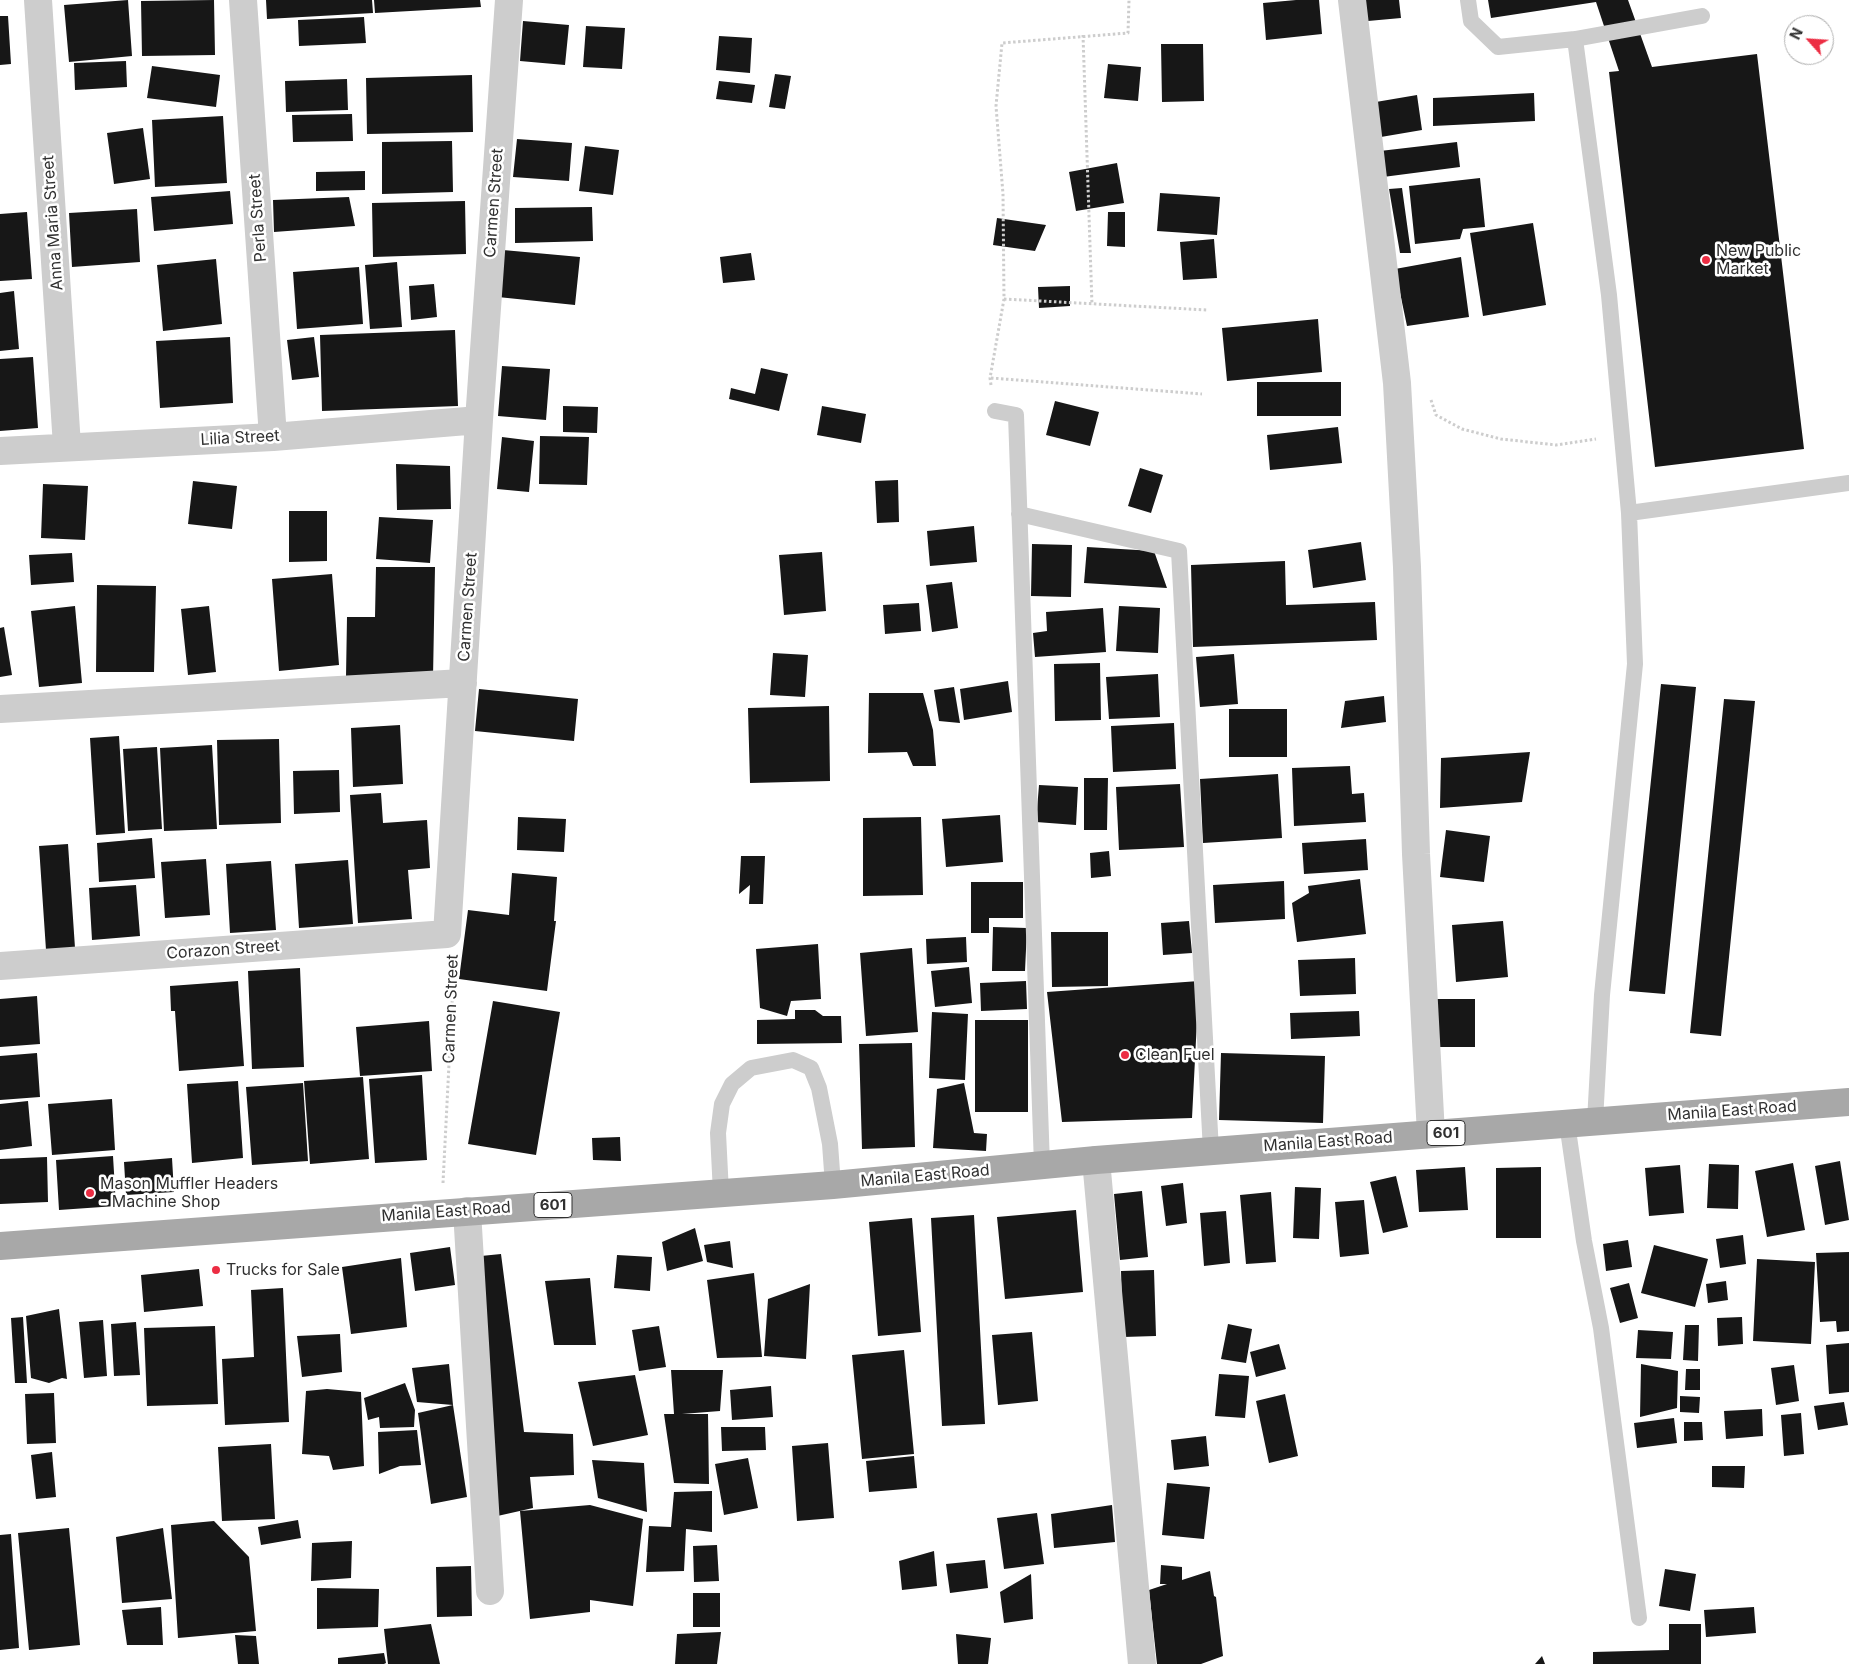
<!DOCTYPE html>
<style>
body{margin:0}
#map{position:relative;width:1849px;height:1664px;overflow:hidden;background:#fff;font-family:Inter,sans-serif}
canvas{display:block}
.north{position:absolute;left:1784px;top:15px;width:50px;height:50px;box-sizing:border-box;background:#fff;border:1px solid #acacac;border-radius:50%;rotate:296deg;font-size:14px;font-weight:700;line-height:20px;text-align:center;color:#303030}
.north::after{content:'';display:block;margin:auto;width:18px;height:22px;background:#ec2d43;clip-path:polygon(50% 0,100% 100%,50% 72%,0 100%)}
</style>
<div id="map">
<canvas width="1849" height="1664"></canvas>
<div class="north">N</div>
</div>
<script>
const ctx = document.querySelector('canvas').getContext('2d');
ctx.lineJoin = 'round';
function fillPath(path, color) {
  ctx.fillStyle = color;
  ctx.fill(path, 'evenodd');
}
function shape(rows) {
  const path = new Path2D();
  for (const r of rows) {
    path.moveTo(r[0], r[1]);
    for (let i = 2; i < r.length; i += 2) path.lineTo(r[i], r[i + 1]);
  }
  return path;
}
function strokePath(path, color, width, dash) {
  ctx.strokeStyle = color;
  ctx.lineWidth = width;
  ctx.lineCap = dash ? 'butt' : 'round';
  ctx.setLineDash(dash || []);
  ctx.stroke(path);
}
function drawText(font, color, halo, rows, align = 'center') {
  ctx.font = font + ' Inter,sans-serif';
  ctx.lineWidth = 5;
  ctx.setLineDash([]);
  ctx.textBaseline = 'middle';
  ctx.strokeStyle = halo;
  ctx.fillStyle = color;
  for (const [text, x, y, turn = 0] of rows) {
    ctx.save();
    ctx.translate(x, y);
    ctx.rotate((+turn || 0) * Math.PI / 180);
    ctx.textAlign = isNaN(turn) ? turn : align;
    if (halo) ctx.strokeText(text, 0, 0);
    ctx.fillText(text, 0, 0);
    ctx.restore();
  }
}
const building = shape([
 [128,0,132,56,69,62,64,5],
 [214,0,215,55,142,56,141,1],
 [266,0,372,0,373,13,267,19],
 [374,0,480,0,481,7,375,13],
 [1296,0,1319,0,1322,34,1266,40,1263,3],
 [1354,0,1399,0,1401,18,1357,22],
 [1488,0,1628,0,1652,67,1757,54,1804,449,1655,467,1609,72,1619,71,1596,2,1491,18],
 [0,16,8,16,11,64,0,65],
 [364,17,366,43,299,46,298,20],
 [523,21,569,25,565,65,520,61],
 [586,26,625,28,622,69,583,67],
 [719,36,752,38,750,73,716,70],
 [1161,44,1203,44,1204,101,1162,102],
 [126,61,127,87,75,90,74,63],
 [1108,64,1141,67,1138,101,1104,98],
 [152,66,220,75,216,107,147,98],
 [775,74,791,76,785,109,769,107],
 [472,75,473,132,367,134,366,78],
 [347,79,348,110,286,112,285,81],
 [719,81,755,85,752,103,716,99],
 [1534,93,1535,121,1433,126,1433,98],
 [1417,95,1422,130,1375,138,1370,103],
 [352,114,353,141,293,142,292,115],
 [223,116,227,183,155,187,152,120],
 [143,128,150,179,114,184,107,133],
 [517,139,572,143,569,181,513,177],
 [452,141,453,192,382,194,382,142],
 [1457,142,1460,167,1383,177,1380,151],
 [585,146,619,150,613,195,579,191],
 [1117,163,1124,203,1076,211,1069,172],
 [365,171,365,190,316,191,316,172],
 [1480,178,1485,227,1463,229,1460,239,1415,244,1409,186],
 [1402,188,1411,253,1400,253,1389,189],
 [230,191,233,224,154,231,151,197],
 [1160,193,1220,197,1217,235,1157,231],
 [349,197,355,226,274,232,273,200],
 [465,201,466,254,373,257,372,203],
 [592,207,593,241,515,243,515,208],
 [137,209,140,262,72,267,69,213],
 [27,212,32,279,0,281,0,214],
 [1108,212,1125,212,1125,247,1107,246],
 [997,218,1046,225,1035,251,993,245],
 [1533,223,1546,305,1483,316,1470,233],
 [1214,239,1217,278,1183,280,1180,242],
 [503,250,580,257,575,305,498,297],
 [751,253,755,280,723,283,720,257],
 [1461,257,1469,317,1407,326,1395,269],
 [216,259,222,324,163,331,157,265],
 [397,262,402,327,370,329,365,265],
 [359,267,363,324,297,329,293,272],
 [434,284,437,317,411,320,409,286],
 [1070,286,1070,306,1039,308,1038,287],
 [14,291,19,349,0,351,0,293],
 [1318,319,1322,372,1227,381,1222,328],
 [455,330,458,406,322,411,320,335],
 [230,337,233,403,160,408,156,341],
 [314,337,319,377,292,380,287,340],
 [33,357,38,428,0,431,0,359],
 [502,366,550,369,546,420,498,416],
 [761,368,788,374,779,411,729,399,731,388,755,394],
 [1257,382,1341,382,1341,416,1257,416],
 [1055,401,1099,412,1090,446,1046,435],
 [563,406,598,407,597,433,563,432],
 [822,406,866,414,861,443,817,435],
 [1338,427,1342,463,1270,470,1267,435],
 [540,436,589,437,587,485,539,484],
 [502,437,534,441,529,492,497,489],
 [396,464,450,466,451,509,397,510],
 [1140,468,1163,475,1151,513,1128,506],
 [898,480,899,522,877,523,875,481],
 [193,481,237,486,232,529,188,524],
 [43,484,88,486,85,540,41,538],
 [289,511,327,511,327,561,289,562],
 [379,517,433,520,430,563,376,559],
 [974,526,977,562,930,566,927,531],
 [1361,542,1366,580,1313,588,1308,550],
 [1032,544,1072,545,1071,597,1031,596],
 [1087,547,1154,551,1167,588,1084,583],
 [822,552,826,611,784,615,779,555],
 [72,553,74,582,31,585,29,555],
 [1285,561,1286,605,1375,602,1377,640,1193,647,1191,565],
 [376,567,435,567,433,678,346,677,347,617,375,617],
 [332,574,339,665,279,671,272,579],
 [952,582,958,628,932,632,926,585],
 [97,585,156,586,154,672,96,672],
 [919,603,921,631,885,634,883,605],
 [75,606,82,683,39,687,31,611],
 [209,606,216,672,188,675,181,609],
 [1119,606,1160,608,1158,653,1116,651],
 [1103,608,1106,652,1035,657,1033,633,1047,631,1046,612],
 [4,627,12,675,0,677,0,628],
 [773,653,808,655,805,697,770,695],
 [1234,654,1238,704,1200,707,1196,657],
 [1100,663,1101,720,1055,721,1054,664],
 [1158,674,1160,717,1109,719,1106,677],
 [1008,681,1012,712,964,720,960,689],
 [1661,684,1696,687,1665,994,1629,991],
 [954,687,960,723,939,721,934,690],
 [479,689,578,699,574,741,475,731],
 [869,693,923,693,933,730,936,766,913,766,907,752,868,753],
 [1384,696,1386,722,1341,728,1345,701],
 [1724,699,1755,701,1721,1036,1690,1033],
 [829,706,830,781,750,783,748,708],
 [1229,709,1287,709,1287,757,1229,757],
 [1174,723,1176,769,1113,772,1111,726],
 [400,725,403,784,353,787,351,728],
 [119,736,125,833,96,835,90,738],
 [279,739,281,823,219,825,217,740],
 [212,745,217,829,164,831,160,748],
 [157,747,162,829,128,831,123,749],
 [1530,752,1522,802,1440,808,1441,758],
 [1350,766,1352,794,1364,793,1366,822,1294,826,1292,768],
 [339,770,340,812,294,814,293,771],
 [1278,774,1282,838,1203,843,1200,779],
 [1084,778,1108,778,1107,830,1084,830],
 [1180,784,1184,847,1119,850,1116,787],
 [1039,785,1078,787,1076,825,1036,822],
 [381,793,383,823,427,820,430,868,408,870,412,919,358,923,350,795],
 [1000,815,1003,862,946,867,942,819],
 [518,817,566,819,564,852,517,850],
 [921,817,923,895,863,896,863,818],
 [1446,830,1490,836,1484,882,1440,877],
 [152,838,155,878,99,882,97,843],
 [1366,839,1368,870,1304,874,1302,843],
 [68,844,75,948,46,950,39,846],
 [1109,851,1111,876,1091,878,1090,853],
 [741,856,765,856,763,904,749,904,750,885,739,894],
 [206,859,210,915,165,918,161,862],
 [348,860,353,924,299,928,295,864],
 [271,861,276,930,230,933,226,864],
 [512,873,557,877,554,921,556,921,547,991,459,979,468,910,509,915],
 [1360,879,1366,934,1297,942,1292,903,1309,893,1308,886],
 [1284,881,1285,919,1215,923,1213,885],
 [971,882,1023,882,1023,918,989,918,989,933,971,933],
 [136,885,140,936,92,940,89,888],
 [1189,921,1192,953,1163,955,1161,923],
 [1503,921,1508,977,1456,982,1452,925],
 [993,927,1027,928,1025,971,992,971],
 [1051,932,1108,932,1108,986,1052,987],
 [966,937,967,962,927,964,926,939],
 [818,944,821,999,791,1001,787,1016,760,1008,756,949],
 [912,948,918,1032,866,1036,860,953],
 [1355,958,1356,994,1300,996,1298,960],
 [969,967,972,1003,935,1007,931,971],
 [300,968,304,1067,252,1069,248,971],
 [238,981,244,1066,179,1071,175,1011,171,1011,170,986],
 [1026,981,1027,1009,981,1011,980,983],
 [1199,981,1192,1118,1062,1122,1047,992],
 [37,996,40,1044,0,1047,0,999],
 [1432,999,1475,999,1475,1047,1432,1047],
 [493,1001,560,1012,536,1155,468,1144],
 [795,1010,815,1010,823,1016,841,1016,842,1043,757,1044,757,1020,795,1019],
 [1359,1011,1360,1036,1291,1039,1290,1013],
 [932,1012,968,1014,965,1080,929,1078],
 [975,1020,1028,1020,1028,1112,975,1112],
 [429,1021,432,1071,360,1076,356,1027],
 [912,1043,915,1147,862,1149,859,1044],
 [37,1053,40,1097,0,1100,0,1056],
 [1221,1053,1325,1056,1323,1123,1219,1120],
 [422,1075,427,1160,375,1163,369,1079],
 [363,1077,369,1159,310,1164,304,1081],
 [238,1081,243,1158,192,1163,187,1084],
 [303,1083,308,1161,252,1165,246,1087],
 [964,1083,974,1133,987,1134,986,1151,933,1148,937,1089],
 [112,1099,115,1150,52,1155,48,1104],
 [28,1101,32,1146,0,1150,0,1104],
 [620,1137,621,1161,593,1160,592,1138],
 [113,1156,116,1206,59,1210,56,1160],
 [47,1157,48,1202,0,1204,0,1159],
 [172,1158,174,1192,126,1195,124,1162],
 [1840,1161,1849,1220,1825,1225,1815,1166],
 [1793,1163,1805,1230,1767,1237,1755,1171],
 [1709,1164,1739,1165,1738,1209,1707,1208],
 [1680,1165,1684,1213,1649,1216,1645,1168],
 [1465,1167,1468,1210,1419,1212,1416,1170],
 [1541,1167,1541,1238,1496,1238,1496,1168],
 [1396,1176,1408,1227,1383,1233,1370,1182],
 [1183,1183,1187,1223,1166,1226,1161,1186],
 [1295,1187,1321,1188,1319,1239,1293,1238],
 [1142,1191,1148,1257,1120,1260,1114,1194],
 [1271,1192,1276,1262,1246,1264,1240,1195],
 [1364,1200,1369,1254,1340,1257,1335,1202],
 [1076,1210,1083,1292,1005,1299,997,1217],
 [1226,1211,1230,1263,1204,1266,1200,1213],
 [974,1215,985,1424,942,1426,931,1218],
 [912,1218,921,1332,878,1336,869,1222],
 [695,1228,703,1261,667,1271,662,1242],
 [1743,1235,1746,1264,1720,1268,1716,1239],
 [1628,1240,1632,1267,1606,1271,1603,1244],
 [730,1241,733,1268,707,1262,704,1245],
 [1654,1245,1708,1259,1695,1307,1641,1293],
 [450,1247,455,1285,415,1291,410,1253],
 [1849,1252,1849,1331,1837,1332,1836,1321,1820,1322,1816,1253],
 [501,1254,524,1432,573,1434,574,1475,530,1477,533,1508,493,1517,471,1257],
 [617,1255,652,1257,650,1291,614,1288],
 [401,1258,407,1327,351,1334,342,1267],
 [1757,1259,1815,1262,1811,1344,1753,1341],
 [199,1269,203,1306,144,1312,141,1275],
 [1154,1270,1156,1336,1123,1337,1121,1271],
 [754,1273,762,1357,717,1358,707,1280],
 [590,1278,596,1345,554,1345,545,1281],
 [1726,1281,1728,1300,1708,1303,1706,1284],
 [1629,1283,1638,1318,1620,1323,1610,1288],
 [810,1284,806,1359,764,1356,768,1299],
 [283,1288,289,1422,225,1425,222,1359,254,1357,251,1290],
 [59,1309,67,1379,62,1378,49,1383,31,1378,26,1316],
 [23,1317,27,1383,15,1383,11,1318],
 [1742,1317,1743,1344,1718,1346,1717,1318],
 [103,1320,107,1376,84,1378,79,1322],
 [136,1322,140,1375,114,1376,111,1324],
 [1228,1324,1252,1329,1246,1363,1221,1359],
 [1685,1325,1699,1325,1698,1361,1683,1360],
 [215,1326,218,1404,147,1406,144,1328],
 [659,1326,666,1367,639,1371,632,1330],
 [1638,1330,1673,1332,1671,1359,1636,1358],
 [1032,1332,1038,1401,998,1405,992,1335],
 [340,1334,342,1372,302,1377,297,1336],
 [1849,1343,1849,1392,1829,1394,1826,1345],
 [1279,1344,1286,1369,1256,1377,1250,1352],
 [904,1350,914,1454,862,1459,852,1355],
 [449,1364,453,1405,417,1402,412,1368],
 [1641,1364,1678,1371,1677,1408,1640,1417],
 [1794,1365,1799,1401,1776,1405,1771,1368],
 [1686,1369,1700,1369,1700,1390,1685,1390],
 [671,1370,723,1370,720,1411,682,1414,708,1414,709,1484,674,1483,664,1414,674,1414],
 [1219,1374,1249,1376,1245,1418,1215,1416],
 [635,1375,648,1435,593,1446,578,1382],
 [405,1383,415,1410,414,1427,380,1428,379,1417,368,1420,364,1398],
 [771,1386,773,1417,732,1420,730,1390],
 [327,1389,361,1392,364,1466,333,1470,329,1456,302,1454,306,1391],
 [54,1393,56,1443,27,1444,25,1394],
 [1285,1394,1298,1456,1269,1463,1256,1401],
 [1680,1396,1700,1397,1699,1413,1680,1412],
 [1844,1402,1848,1425,1818,1430,1814,1406],
 [453,1405,467,1497,431,1504,418,1413],
 [1762,1409,1763,1436,1726,1439,1724,1411],
 [1801,1413,1804,1454,1784,1456,1781,1415],
 [1674,1418,1677,1443,1637,1448,1634,1423],
 [1684,1422,1702,1422,1703,1440,1684,1441],
 [721,1427,765,1427,766,1450,722,1451],
 [417,1430,421,1465,400,1466,379,1474,378,1432],
 [1206,1436,1209,1466,1174,1470,1171,1440],
 [828,1443,834,1518,797,1521,792,1446],
 [271,1444,275,1519,222,1521,218,1447],
 [52,1452,56,1497,36,1499,31,1455],
 [914,1456,917,1488,869,1492,866,1461],
 [748,1458,758,1508,724,1515,715,1464],
 [592,1460,644,1463,647,1512,598,1498],
 [1712,1466,1745,1466,1744,1488,1712,1487],
 [1167,1483,1210,1487,1204,1539,1162,1535],
 [712,1491,712,1532,686,1529,684,1571,646,1572,649,1526,671,1527,674,1492],
 [590,1505,643,1519,633,1606,590,1600,590,1612,530,1619,520,1511],
 [1112,1505,1115,1542,1054,1548,1051,1514],
 [1037,1513,1044,1564,1004,1569,997,1518],
 [298,1520,301,1538,261,1545,258,1527],
 [214,1521,249,1557,256,1631,178,1638,171,1525],
 [69,1528,80,1645,29,1650,18,1533],
 [163,1528,172,1599,122,1603,116,1537],
 [11,1534,19,1648,0,1650,0,1535],
 [352,1541,351,1578,311,1581,312,1543],
 [717,1545,719,1581,694,1582,693,1546],
 [934,1551,937,1586,902,1590,899,1561],
 [985,1560,988,1588,950,1593,946,1564],
 [1161,1565,1182,1567,1182,1580,1210,1571,1214,1596,1216,1597,1223,1656,1201,1664,1157,1664,1149,1590,1167,1584,1160,1584],
 [471,1566,472,1616,437,1617,436,1567],
 [1665,1569,1696,1574,1690,1611,1659,1606],
 [1031,1574,1033,1619,1004,1623,1000,1592],
 [317,1588,379,1589,378,1627,317,1629],
 [693,1593,720,1593,720,1627,693,1627],
 [161,1607,163,1645,127,1645,122,1610],
 [1754,1607,1756,1633,1706,1637,1704,1610],
 [431,1624,440,1664,388,1664,384,1629],
 [1669,1624,1701,1624,1701,1664,1593,1664,1593,1652,1669,1650],
 [721,1632,717,1664,675,1664,677,1634],
 [956,1634,991,1638,988,1664,958,1664],
 [235,1635,256,1636,259,1664,238,1664],
 [384,1653,386,1663,384,1664,338,1664,338,1658],
 [1542,1656,1545,1664,1535,1664]
]);
const path = shape([
 [1083,35,1092,305],
 [1004,299,1207,310],
 [991,378,1202,394],
 [991,385,990,378,1004,299,1003,194,996,106,1002,43,1128,33,1129,0],
 [1431,400,1436,415,1462,429,1501,439,1556,445,1596,439],
 [443,1183,454,965]
]);
const service = shape([
 [1468,0,1471,21,1498,47,1575,39,1702,16],
 [1575,39,1609,295,1629,513,1635,664,1602,995,1595,1121],
 [995,411,1016,415,1042,1165],
 [1629,513,1849,483],
 [1019,514,1179,551,1211,1151],
 [1567,1123,1584,1241,1601,1328,1639,1618],
 [721,1193,718,1133,722,1104,732,1084,751,1068,793,1060,811,1068,819,1088,830,1144,833,1185]
]);
const minor = shape([
 [38,0,67,446],
 [243,0,273,437],
 [1352,0,1397,383,1407,567,1416,854,1431,1134],
 [0,451,273,437,479,420],
 [0,709,463,683],
 [0,966,447,934,479,420,509,0],
 [1096,1160,1142,1664],
 [467,1211,490,1591]
]);
const primary = shape([
 [0,1246,833,1185,1096,1160,1849,1102]
]);
const markers = [
 [1706,260,5,"#ec2d43"],
 [1125,1055,5,"#ec2d43"],
 [90,1193,5,"#ec2d43"],
 [216,1270,5,"#ec2d43"]
];
const shields = [
 [1446,1133,38],
 [553,1205,38]
];
const shieldNames = [
 ["601",1446,1133],
 ["601",553,1205]
];
const streetNames = [
 ["Carmen Street",494,203,-86],
 ["Perla Street",258,218,-94],
 ["Anna Maria Street",53,223,-94],
 ["Lilia Street",240,438,-3],
 ["Carmen Street",468,607,-86],
 ["Corazon Street",223,950,-4],
 ["Carmen Street",451,1009,-88],
 ["Manila East Road",1732,1111,-4],
 ["Manila East Road",1328,1142,-4],
 ["Manila East Road",925,1176,-5],
 ["Manila East Road",446,1212,-4]
];
const poiNames = [
 ["New Public",1716,251],
 ["Market",1716,269],
 ["Clean Fuel",1135,1055],
 ["Mason Muffler Headers",100,1184],
 ["- Machine Shop",100,1202],
 ["Trucks for Sale",226,1270]
];
fillPath(building, '#171717');
strokePath(path, '#cdcdcd', 3, [2.5, 2.5]);
strokePath(service, '#cdcdcd', 16);
strokePath(minor, '#cdcdcd', 28);
strokePath(primary, '#a8a8a8', 28);
for (const [x, y, r, color] of markers) {
  const dot = new Path2D();
  dot.arc(x, y, r, 0, 2 * Math.PI);
  ctx.fillStyle = color;
  ctx.fill(dot);
  strokePath(dot, '#fff', 2);
}
for (const [x, y, w] of shields) {
  const box = new Path2D();
  box.roundRect(x - w / 2, y - 12.5, w, 25, 4);
  ctx.fillStyle = '#fff';
  ctx.fill(box);
  strokePath(box, '#303030', 1);
}
drawText('bold 15px', '#303030', null, shieldNames);
drawText('16px', '#303030', '#fff', streetNames);
drawText('16px', '#303030', '#fff', poiNames, 'left');
</script>
